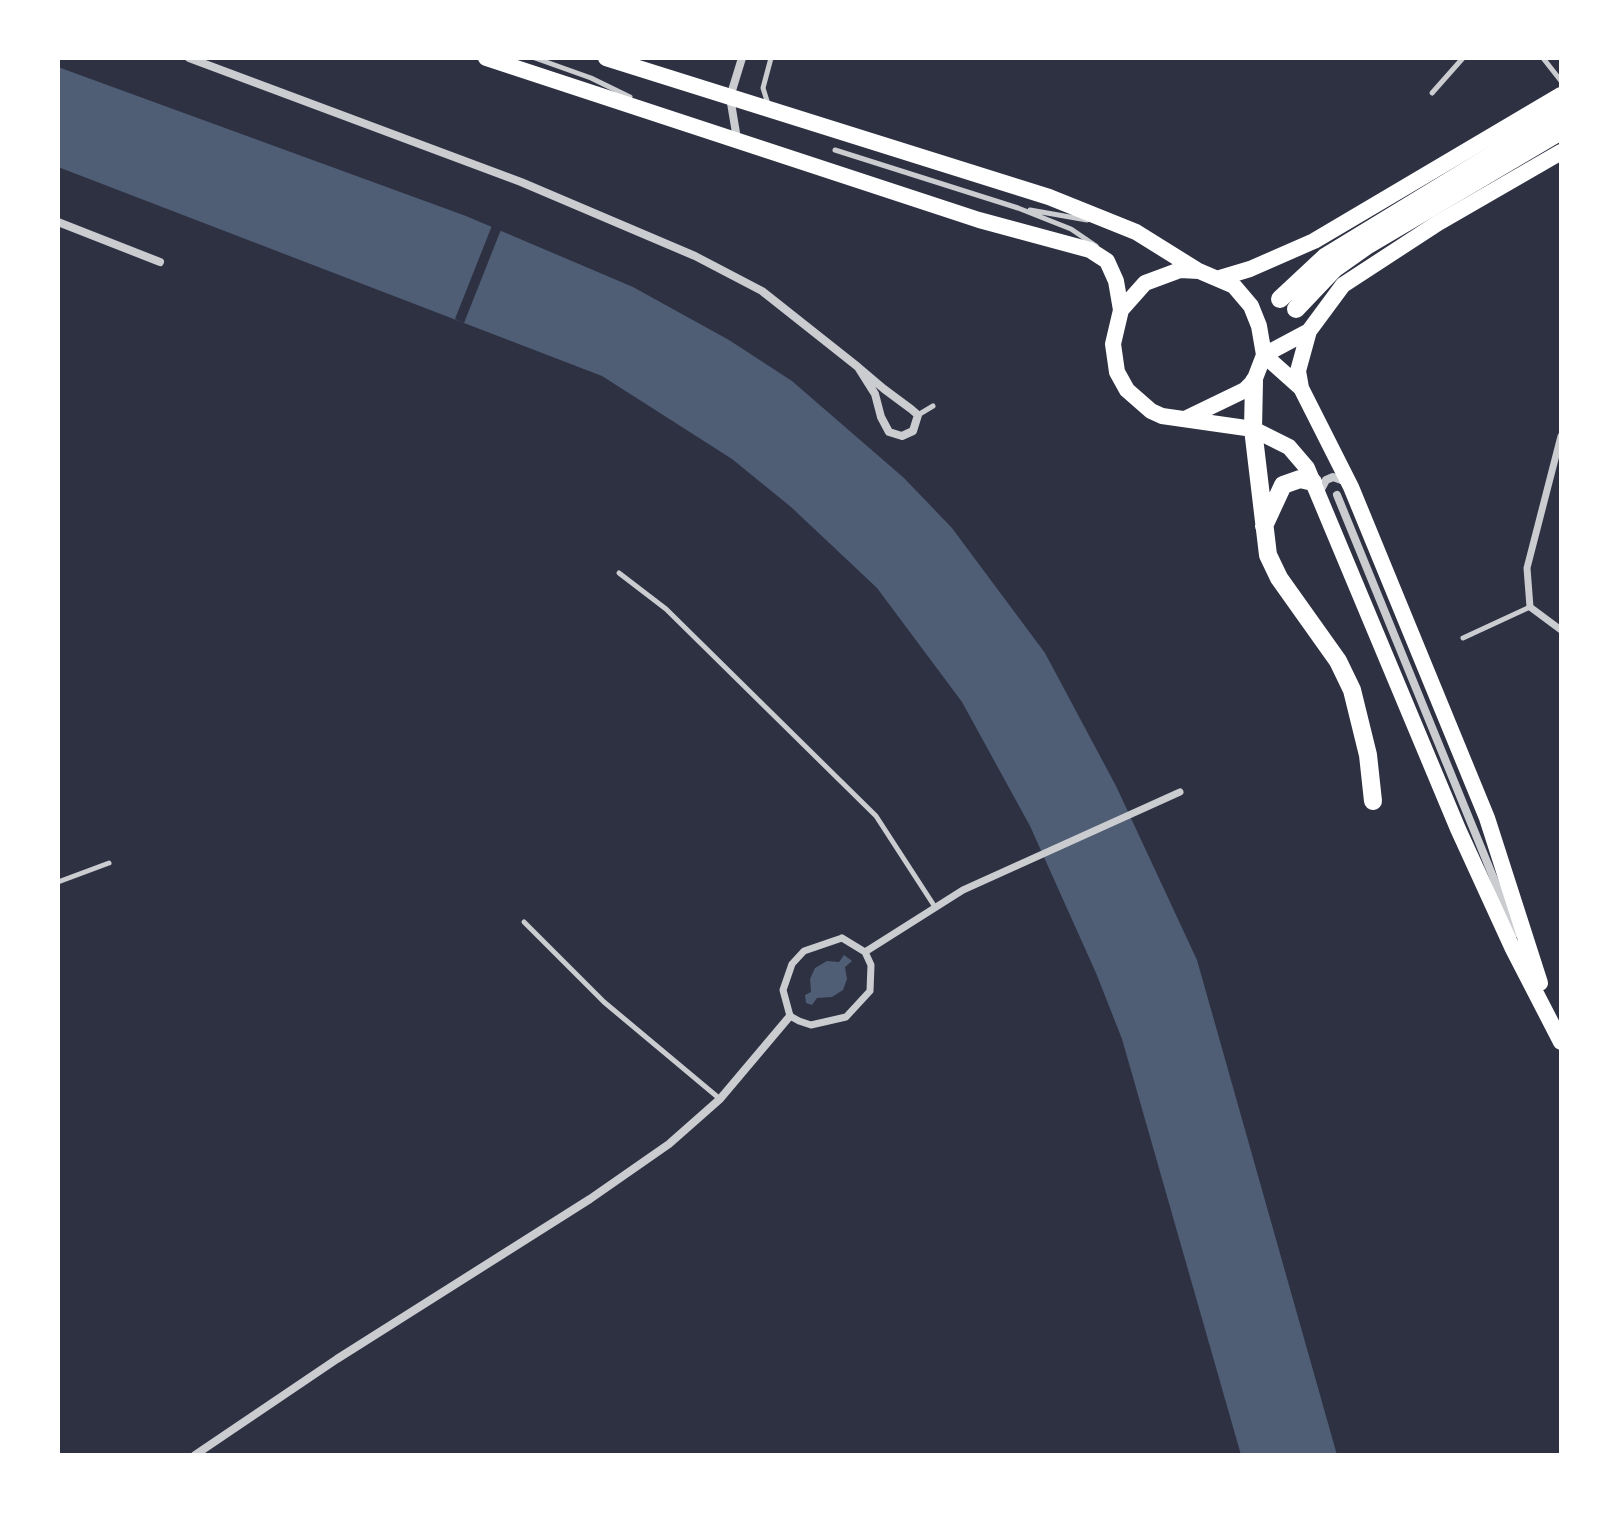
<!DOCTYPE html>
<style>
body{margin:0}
#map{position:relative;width:1619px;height:1513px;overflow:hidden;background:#2d3142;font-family:"Archivo Narrow",sans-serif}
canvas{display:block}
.frame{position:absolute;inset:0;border:60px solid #fff;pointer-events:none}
</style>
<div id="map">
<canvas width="1619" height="1513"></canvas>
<div class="frame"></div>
</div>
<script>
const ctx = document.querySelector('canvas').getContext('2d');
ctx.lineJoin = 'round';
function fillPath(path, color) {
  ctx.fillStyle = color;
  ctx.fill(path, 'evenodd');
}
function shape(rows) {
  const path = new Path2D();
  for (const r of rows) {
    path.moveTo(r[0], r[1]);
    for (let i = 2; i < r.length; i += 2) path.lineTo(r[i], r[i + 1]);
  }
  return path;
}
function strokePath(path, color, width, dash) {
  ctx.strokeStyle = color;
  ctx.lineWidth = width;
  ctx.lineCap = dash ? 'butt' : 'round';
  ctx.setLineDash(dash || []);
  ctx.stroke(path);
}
const water = shape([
 [58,67,466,216,633,287,729,340,792,381,904,478,952,528,1045,653,1116,786,1197,960,1337,1455,1241,1455,1122,1039,1096,973,1030,826,962,702,877,588,791,507,732,459,602,376,58,167],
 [844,955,852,961,845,967,847,979,843,990,832,997,817,998,812,1005,806,1003,805,995,811,992,810,979,815,968,827,961,839,962]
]);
const pier = shape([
 [493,223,502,227,464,323,455,319]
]);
const service = shape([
 [535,58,591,78,630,97],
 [1543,58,1561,81],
 [1432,93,1463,58],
 [768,104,763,88,771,58],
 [835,150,1018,208,1071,229,1096,246],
 [1030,210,1087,220],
 [918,415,933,406],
 [619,573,666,609,876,816,935,907],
 [1463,638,1530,607],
 [58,882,109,863],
 [524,922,604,1002,720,1099]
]);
const pedestrian = shape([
 [1561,436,1527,568,1530,607,1561,630],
 [842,938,865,952,871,965,870,991,846,1017,811,1025,799,1021,790,1016,783,990,792,964,804,951,842,938],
 [865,952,963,890,1180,792]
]);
const minor = shape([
 [189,58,521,182,695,256,762,291,858,367,884,389,911,409,918,415,913,431,902,436,889,432,881,417,875,394,858,367],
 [737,139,730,97,742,58],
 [58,222,160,262],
 [1319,493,1326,480,1333,477,1344,481],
 [1337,495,1516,933],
 [195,1455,337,1359,590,1199,669,1144,720,1099,790,1016]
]);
const primary = shape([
 [486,58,979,220,1090,250,1107,261,1116,281,1121,310],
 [606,58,1049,197,1136,232,1197,270],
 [1220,278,1250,269,1314,241,1561,95],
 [1264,355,1301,388,1351,487,1487,818,1540,983],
 [1264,355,1309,331],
 [1301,388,1298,371,1309,331,1343,285,1438,223,1561,152],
 [1185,419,1245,390,1254,381,1264,355,1259,326,1251,306,1234,286,1199,271,1180,270,1145,283,1121,310,1113,344,1117,372,1127,390,1151,411,1162,416,1253,429,1289,447,1307,468,1458,829,1512,947,1561,1042]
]);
const motorway = shape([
 [1280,299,1325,257,1561,113],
 [1296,309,1334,269,1368,245,1561,131],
 [1254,381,1253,429,1268,555,1279,578,1338,661,1352,690,1368,755,1373,801],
 [1264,526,1283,485,1300,479,1313,482]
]);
fillPath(water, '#4f5d75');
fillPath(pier, '#2d3142');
strokePath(service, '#caccd0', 5);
strokePath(pedestrian, '#caccd0', 7);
strokePath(minor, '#caccd0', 8);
strokePath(primary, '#fff', 16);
strokePath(motorway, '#fff', 18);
</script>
